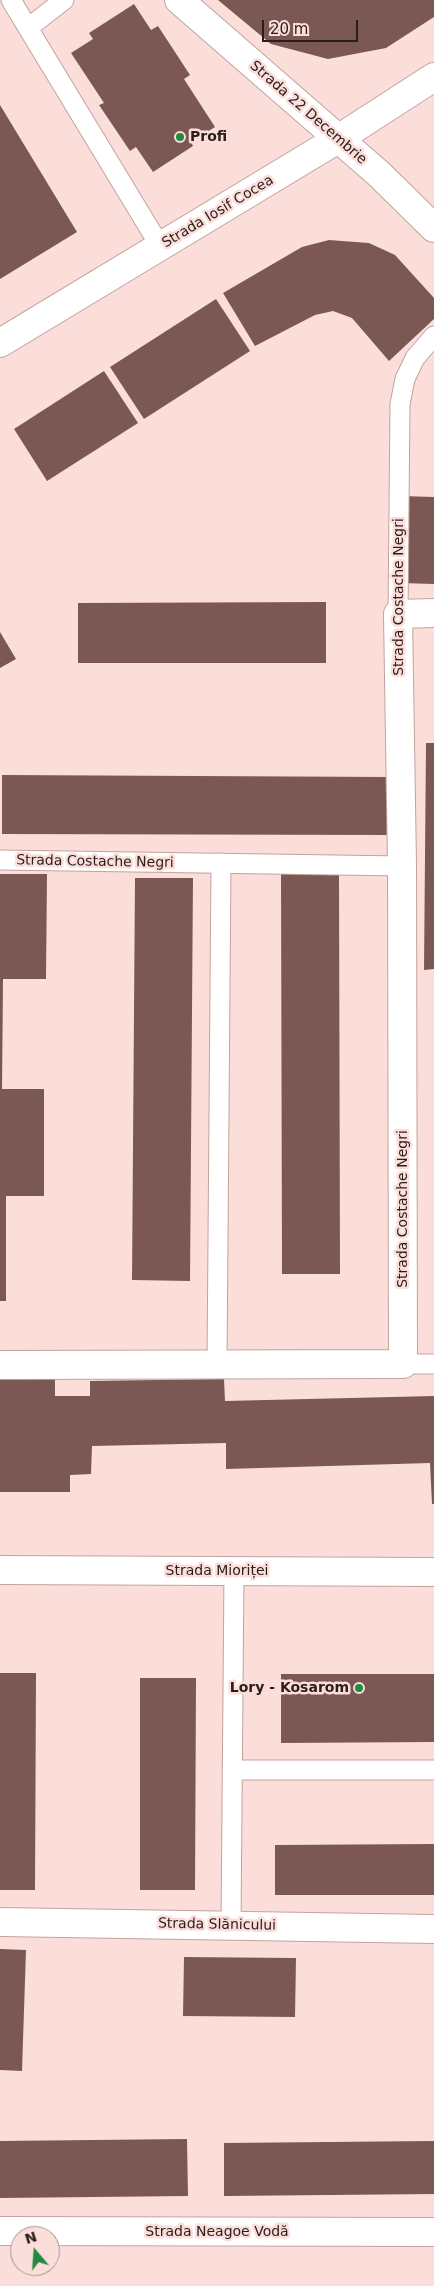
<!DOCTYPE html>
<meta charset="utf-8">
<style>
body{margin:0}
#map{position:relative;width:434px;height:2286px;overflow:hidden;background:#fbdeda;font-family:"DejaVu Sans",sans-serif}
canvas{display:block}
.north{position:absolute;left:10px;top:2226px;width:50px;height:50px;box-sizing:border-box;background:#fbdeda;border:1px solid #a7918e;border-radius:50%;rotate:342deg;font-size:14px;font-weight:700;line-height:20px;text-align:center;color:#2a1d1b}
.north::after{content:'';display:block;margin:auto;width:18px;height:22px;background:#228b41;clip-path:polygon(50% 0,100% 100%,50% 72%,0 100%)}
.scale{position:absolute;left:262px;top:20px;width:96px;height:22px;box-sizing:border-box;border:2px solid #2a1d1b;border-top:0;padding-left:6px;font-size:15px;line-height:18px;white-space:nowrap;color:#2a1d1b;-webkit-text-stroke:4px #fbdeda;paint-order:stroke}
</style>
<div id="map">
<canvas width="434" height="2286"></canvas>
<div class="north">N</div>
<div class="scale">20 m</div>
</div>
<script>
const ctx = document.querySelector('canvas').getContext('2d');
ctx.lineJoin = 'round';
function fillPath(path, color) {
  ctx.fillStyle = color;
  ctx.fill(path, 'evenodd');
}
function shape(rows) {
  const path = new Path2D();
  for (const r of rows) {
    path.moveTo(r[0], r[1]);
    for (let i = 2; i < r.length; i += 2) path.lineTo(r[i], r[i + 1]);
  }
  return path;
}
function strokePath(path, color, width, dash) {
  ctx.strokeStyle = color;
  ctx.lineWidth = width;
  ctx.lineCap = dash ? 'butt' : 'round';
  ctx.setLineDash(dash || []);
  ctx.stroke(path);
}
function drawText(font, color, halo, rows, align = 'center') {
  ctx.font = font + ' "DejaVu Sans",sans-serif';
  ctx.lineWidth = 5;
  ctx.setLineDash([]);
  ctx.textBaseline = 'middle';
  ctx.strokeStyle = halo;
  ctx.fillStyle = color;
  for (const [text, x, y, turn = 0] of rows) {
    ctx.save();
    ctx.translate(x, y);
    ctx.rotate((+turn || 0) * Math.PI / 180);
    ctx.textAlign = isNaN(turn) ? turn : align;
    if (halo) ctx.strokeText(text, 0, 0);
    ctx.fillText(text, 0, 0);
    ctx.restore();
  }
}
const building = shape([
 [218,0,434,0,434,17,386,48,328,59,271,44],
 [134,4,151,30,158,26,190,75,184,79,215,127,191,142,193,146,153,172,136,147,130,151,99,105,104,103,71,53,93,39,89,33],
 [0,105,77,232,0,279],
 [329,240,369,243,395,255,434,298,434,319,389,361,352,318,333,311,315,315,255,346,223,293,302,247],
 [216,299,250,351,144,419,110,367],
 [104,371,138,423,47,481,14,429],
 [401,496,434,497,434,584,400,583],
 [326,602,326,663,78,663,78,603],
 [0,632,16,659,0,668],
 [426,743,434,743,434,969,424,970],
 [2,775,389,777,388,835,2,834],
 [0,874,47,874,46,979,3,979,2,1089,44,1089,44,1196,6,1196,6,1301,0,1301],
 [281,874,339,874,340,1274,282,1274],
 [135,878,193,878,190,1281,132,1280],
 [0,1375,55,1375,55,1396,90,1396,90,1381,224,1379,225,1401,434,1396,434,1504,432,1504,430,1463,226,1469,226,1443,92,1446,91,1474,70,1475,70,1492,0,1492],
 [0,1673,36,1673,35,1890,0,1890],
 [281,1674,434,1674,434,1742,281,1743],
 [140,1678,196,1678,195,1890,140,1890],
 [434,1844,434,1895,275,1895,275,1845],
 [0,1949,26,1950,22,2071,0,2070],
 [184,1957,296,1958,295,2017,183,2016],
 [187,2139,188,2196,0,2198,0,2141],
 [434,2141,434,2194,224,2196,224,2143]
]);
const lane = shape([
 [11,0,160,246],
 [28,28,64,0],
 [398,614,400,404,405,379,415,358,434,336],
 [0,860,402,866],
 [217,1364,221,863],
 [403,1364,434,1364],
 [232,1770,434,1770],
 [231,1925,234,1571]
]);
const street = shape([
 [179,0,379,174,434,228],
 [0,343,338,139,434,77],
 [0,1365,403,1364,402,866,398,614,434,613],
 [0,1922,434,1929],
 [0,2231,434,2232]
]);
const secondary = shape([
 [0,1570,434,1572]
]);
const markers = [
 [180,137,5,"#228b41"],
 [359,1688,5,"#228b41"]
];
const streetNames = [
 ["Strada 22 Decembrie",308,113,41],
 ["Strada Iosif Cocea",218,212,-31],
 ["Strada Costache Negri",399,597,-90],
 ["Strada Costache Negri",95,862,1],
 ["Strada Costache Negri",403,1209,-90],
 ["Strada Mioriței",217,1571],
 ["Strada Slănicului",217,1925,1],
 ["Strada Neagoe Vodă",217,2232]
];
const poiNames = [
 ["Profi",190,137],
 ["Lory - Kosarom",349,1688,"right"]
];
fillPath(building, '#7b5853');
strokePath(lane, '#c4a29d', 21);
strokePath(street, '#c4a29d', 30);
strokePath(secondary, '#c4a29d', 30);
strokePath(lane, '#fff', 19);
strokePath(street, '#fff', 28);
strokePath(secondary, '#fff', 28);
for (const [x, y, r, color] of markers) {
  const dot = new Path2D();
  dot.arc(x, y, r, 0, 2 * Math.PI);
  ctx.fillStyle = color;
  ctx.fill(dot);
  strokePath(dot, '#fbdeda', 2);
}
drawText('14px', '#2a1d1b', '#fbdeda', streetNames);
drawText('bold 14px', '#2a1d1b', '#fbdeda', poiNames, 'left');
</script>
